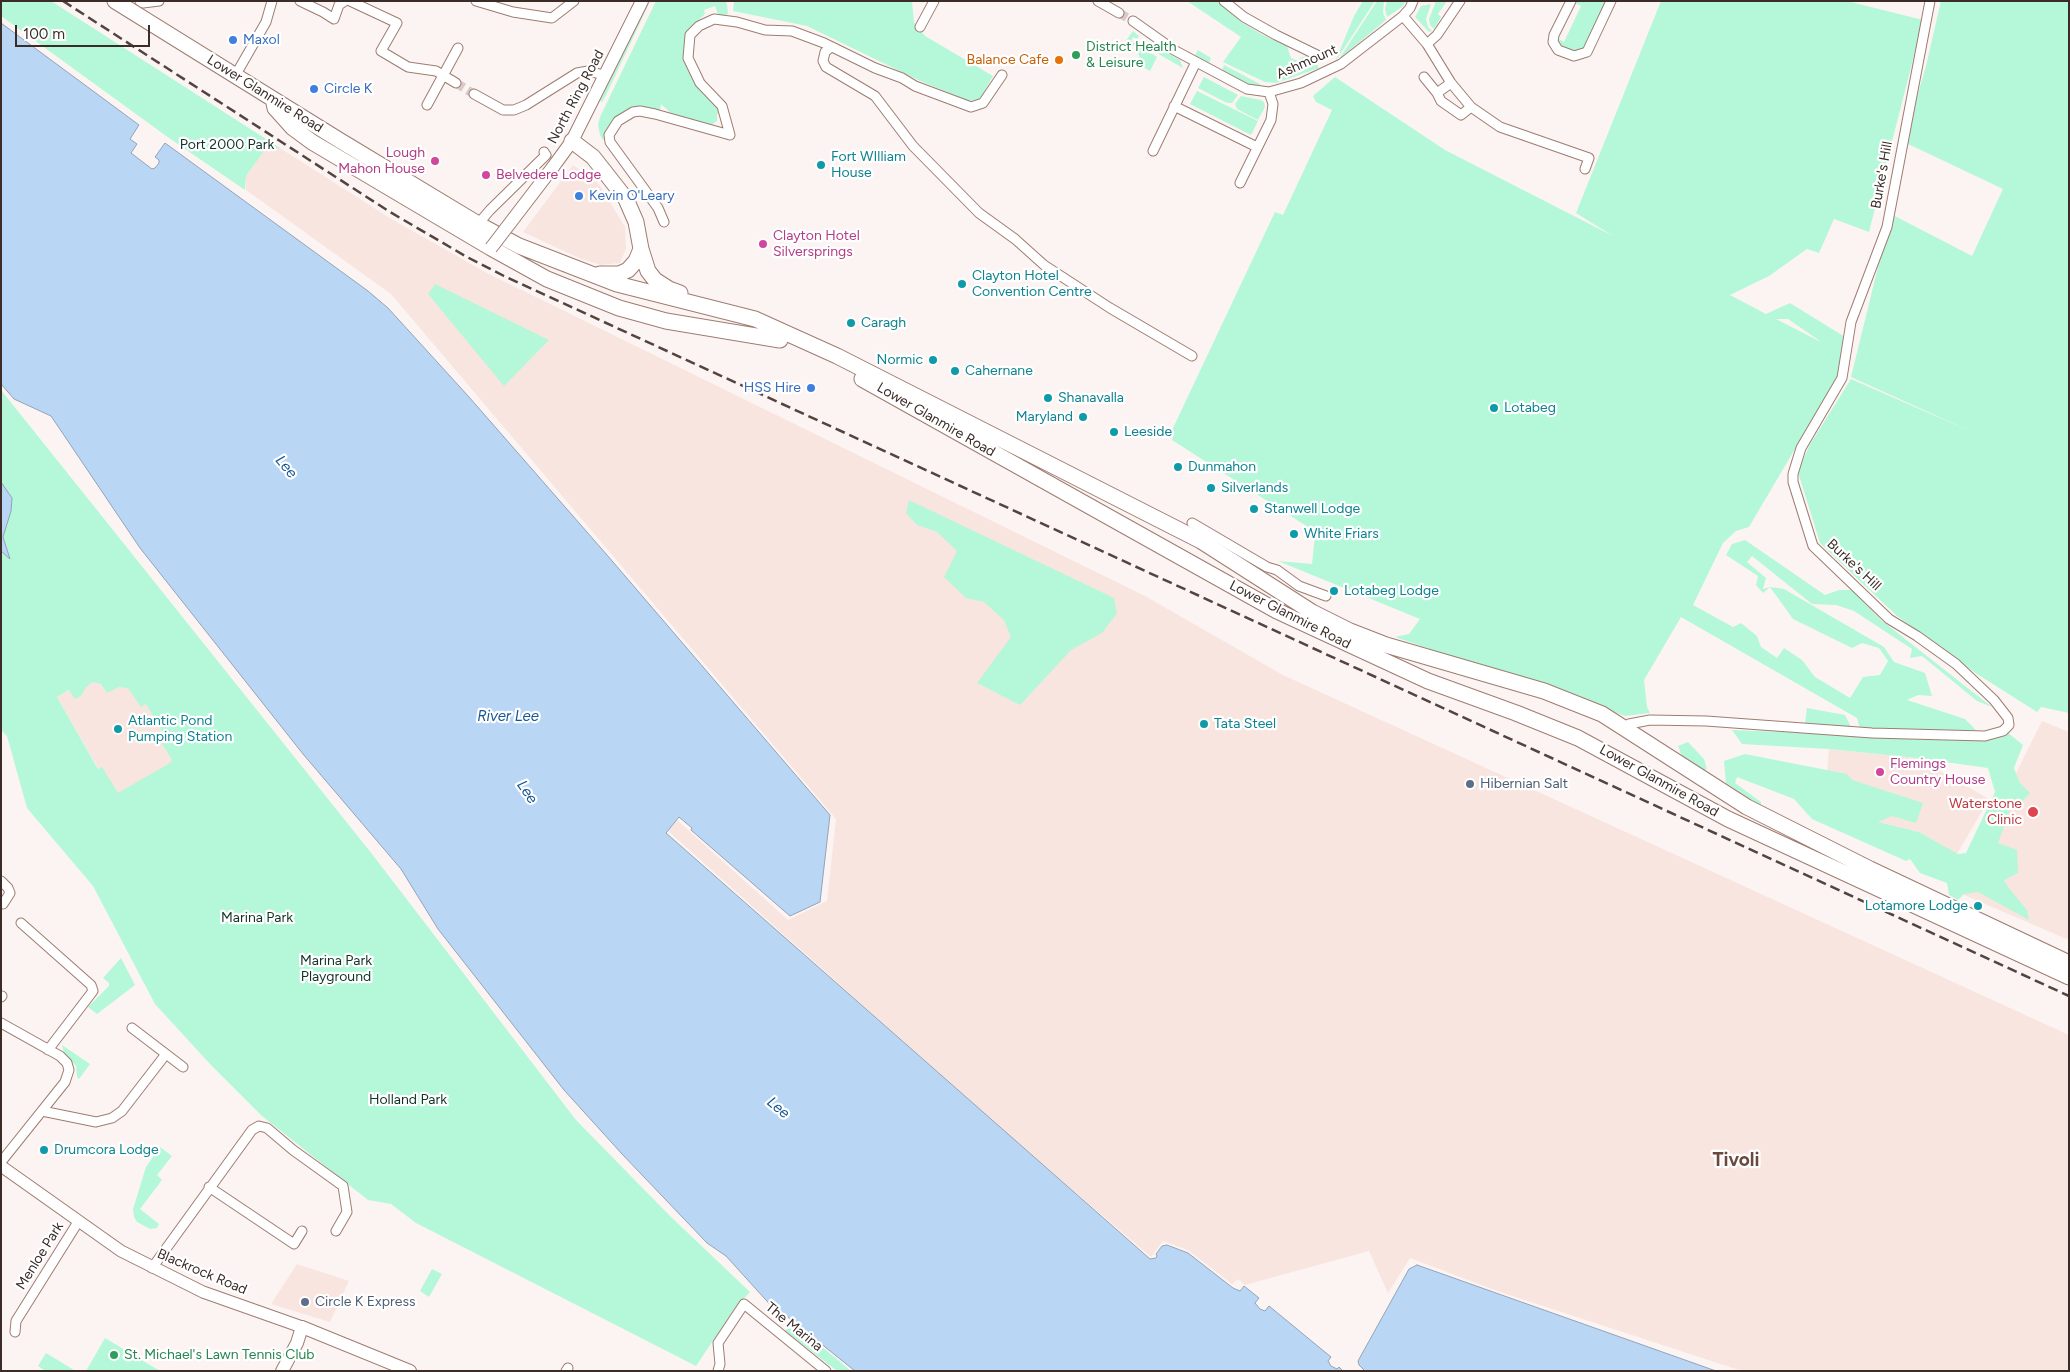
<!DOCTYPE html>
<style>
body{margin:0}
#map{position:relative;width:2070px;height:1372px;overflow:hidden;background:#fcf4f2;font-family:Figtree,sans-serif}
canvas{display:block}
.frame{position:absolute;inset:0;border:2px solid #3b2c27;pointer-events:none}
.scale{position:absolute;left:15px;top:25px;width:135px;height:22px;box-sizing:border-box;border:2px solid #3b2c27;border-top:0;padding-left:6px;font-size:15px;line-height:18px;white-space:nowrap;color:#3b2c27;-webkit-text-stroke:4px #fff;paint-order:stroke}
</style>
<div id="map">
<canvas width="2070" height="1372"></canvas>
<div class="frame"></div>
<div class="scale">100 m</div>
</div>
<script>
const ctx = document.querySelector('canvas').getContext('2d');
ctx.lineJoin = 'round';
function fillPath(path, color) {
  ctx.fillStyle = color;
  ctx.fill(path, 'evenodd');
}
function shape(rows) {
  const path = new Path2D();
  for (const r of rows) {
    path.moveTo(r[0], r[1]);
    for (let i = 2; i < r.length; i += 2) path.lineTo(r[i], r[i + 1]);
  }
  return path;
}
function strokePath(path, color, width, dash) {
  ctx.strokeStyle = color;
  ctx.lineWidth = width;
  ctx.lineCap = dash ? 'butt' : 'round';
  ctx.setLineDash(dash || []);
  ctx.stroke(path);
}
function drawText(font, color, halo, rows, align = 'center') {
  ctx.font = font + ' Figtree,sans-serif';
  ctx.lineWidth = 4.5;
  ctx.setLineDash([]);
  ctx.textBaseline = 'middle';
  ctx.strokeStyle = halo;
  ctx.fillStyle = color;
  for (const [text, x, y, turn = 0] of rows) {
    ctx.save();
    ctx.translate(x, y);
    ctx.rotate((+turn || 0) * Math.PI / 180);
    ctx.textAlign = isNaN(turn) ? turn : align;
    if (halo) ctx.strokeText(text, 0, 0);
    ctx.fillText(text, 0, 0);
    ctx.restore();
  }
}
const built = shape([
 [280,148,393,220,487,273,1145,596,1283,675,2069,1035,2069,1371,1742,1371,1497,1291,1410,1258,1388,1293,1369,1251,1245,1285,1238,1279,1232,1284,1188,1250,1163,1241,1151,1257,1000,1128,668,831,677,820,788,920,827,901,836,819,391,294,246,190,246,176,264,150],
 [573,165,599,184,625,227,626,249,620,263,601,265,581,259,523,232],
 [122,661,181,764,117,801,57,697],
 [2042,721,2069,732,2069,940,1957,892],
 [1829,749,1917,758,1989,799,1957,854,1919,832,1848,815,1827,772],
 [297,1264,349,1281,330,1322,271,1304]
]);
const green = shape([
 [1,1,51,1,280,148,264,151,246,176,245,190,169,138,1,16],
 [647,1,650,1,633,38,606,95,602,102,600,101],
 [656,1,725,1,727,4,728,14,719,17,715,6,704,10,705,14,689,29,686,43,685,61,720,108,717,115,717,121,710,126,673,115,661,104,660,111,636,108,603,140,600,135,598,125,600,117],
 [734,1,912,1,914,22,925,36,993,76,980,99,969,101,918,80,807,26,733,11],
 [1187,1,1217,1,1241,22,1263,35,1287,46,1291,58,1298,61,1300,58,1307,56,1318,60,1317,64,1319,68,1276,83,1265,82,1223,62,1241,37],
 [1363,1,1375,1,1335,62,1354,16],
 [1377,1,1384,1,1383,13,1386,20,1339,59],
 [1387,1,1406,1,1402,7,1387,17,1385,9],
 [1436,1,1447,1,1438,14,1441,17,1434,29,1430,25,1429,19],
 [1577,1,1607,1,1585,48,1576,53,1561,46,1558,42,1559,39,1564,42,1581,6,1575,3],
 [1661,1,1847,1,1923,20,1869,232,1834,219,1819,253,1807,249,1769,276,1730,295,1766,314,1790,303,1845,337,1839,374,1749,527,1736,531,1723,543,1693,605,1733,627,1741,623,1757,636,1761,647,1777,658,1784,648,1802,660,1815,677,1850,698,1863,677,1880,675,1888,661,1879,648,1862,643,1852,648,1793,619,1770,587,1763,593,1756,585,1758,576,1726,555,1732,544,1745,540,1825,595,1839,590,1852,590,1881,620,1992,707,1977,701,1922,656,1910,658,1912,649,1854,611,1836,605,1812,604,1752,556,1747,562,1766,578,1763,589,1770,587,1784,589,1884,647,1894,662,1925,673,1932,696,1918,695,1907,700,1965,719,1979,733,1860,729,1857,718,1681,617,1644,680,1647,707,1650,713,1625,716,1395,637,1409,634,1420,619,1278,561,1312,564,1315,536,1311,529,1172,440,1173,428,1275,212,1283,215,1332,110,1316,102,1313,96,1335,77,1445,150,1613,236,1576,213],
 [1776,319,1788,319,1820,341,1819,341],
 [1941,1,2069,1,2069,713,2041,707,2037,712,1977,674,1897,616,1820,543,1798,472,1809,446,1851,379,1972,432,1851,377,1891,214,1972,256,2003,189,1904,142,1926,66],
 [1431,4,1426,19,1428,27,1432,31,1429,32,1415,17,1421,6],
 [1133,31,1139,36,1137,39,1133,37,1131,41,1157,57,1150,71,1143,67,1136,47,1125,42],
 [1158,48,1180,60,1183,68,1155,52],
 [1198,50,1211,58,1209,63,1195,55],
 [1224,65,1260,84,1260,86,1249,85,1222,71],
 [1204,77,1238,95,1232,103,1227,103,1198,88],
 [1197,91,1258,121,1251,135,1190,104],
 [1241,96,1261,100,1264,102,1265,107,1258,120,1237,109,1235,104],
 [435,284,549,340,504,386,428,294],
 [1,390,372,854,576,1120,669,1215,750,1292,735,1308,696,1366,416,1223,391,1204,368,1200,262,1116,210,1064,155,1004,93,886,27,808,7,736,1,730],
 [93,682,101,684,107,693,119,687,128,688,141,707,146,704,163,733,158,737,172,760,170,763,118,793,102,767,98,769,57,697,69,690,75,699,81,696,86,687],
 [909,500,1114,598,1117,613,1102,633,1071,650,1020,705,977,683,1011,637,1004,620,984,602,966,598,944,577,957,551,937,532,917,525,906,513],
 [1807,708,1845,715,1851,727,1805,723],
 [1732,730,1985,740,2007,732,2023,745,2014,768,2020,783,2030,793,2020,804,2016,800,2009,804,2010,810,1998,843,2017,850,2018,873,2004,880,2008,887,2027,910,2029,920,1978,892,1964,894,1958,900,1949,895,1947,883,1920,873,1910,859,1906,861,1812,819,1794,799,1737,777,1735,783,1761,802,1761,806,1726,783,1724,761,1745,754,1847,774,1852,780,1923,803,1916,823,1892,816,1878,822,1919,832,1958,854,1966,853,1995,792,1988,768,1917,758,1829,749,1742,744],
 [1688,742,1704,759,1707,769,1703,771,1683,759,1678,746],
 [121,958,135,985,97,1014,88,1007,109,986,109,983,103,978],
 [62,1045,90,1064,79,1079,77,1077,76,1066,64,1053],
 [160,1147,172,1156,157,1175,162,1180,140,1209,159,1224,157,1228,150,1229,137,1222,134,1217,133,1209,146,1167],
 [432,1269,442,1274,429,1297,420,1291],
 [792,1322,839,1361,851,1371,837,1371,785,1331],
 [105,1338,160,1371,86,1371],
 [46,1353,74,1370,74,1371,45,1371,38,1366]
]);
const water = shape([
 [1,23,139,125,130,139,137,144,131,153,152,169,155,168,159,163,159,160,155,157,165,143,368,291,388,308,469,397,607,555,830,815,820,902,790,916,691,830,692,828,679,817,666,833,1150,1259,1156,1258,1157,1256,1156,1254,1162,1246,1167,1245,1188,1253,1233,1288,1240,1291,1244,1286,1259,1298,1255,1303,1260,1309,1265,1311,1269,1306,1331,1357,1328,1361,1331,1366,1337,1369,1339,1367,1343,1371,855,1371,784,1314,775,1310,726,1256,707,1243,622,1154,564,1090,438,929,401,869,303,754,140,548,51,416,14,399,1,384,1,23],
 [1,482,12,498,11,511,3,537,10,559,1,551,1,482],
 [1417,1265,1716,1371,1365,1371,1359,1365,1358,1361,1409,1269,1417,1265]
]);
const minorTunnel = shape([
 [1119,13,1133,21],
 [456,83,474,94]
]);
const minor = shape([
 [140,1,143,3,159,1],
 [300,1,323,12,334,19,339,5,345,1],
 [350,1,397,23,381,51,408,67,436,71,456,83],
 [476,1,513,12,552,18,574,1],
 [1098,1,1119,13],
 [1224,1,1244,17,1276,35,1317,55],
 [1571,1,1554,35,1553,42,1558,50,1574,56,1587,52,1611,1],
 [1403,16,1427,44,1451,83,1471,107,1500,127,1589,158,1585,169],
 [1133,21,1174,50,1230,80,1247,89,1269,92,1301,83,1341,64,1403,16,1410,8,1413,1],
 [920,27,934,1],
 [1427,44,1437,35,1460,1],
 [831,47,825,52,823,61,826,67,875,96,913,146,979,213,1015,239,1044,265,1110,308,1192,356],
 [235,76,266,22,272,1],
 [1424,77,1437,93],
 [1451,83,1437,93,1441,101,1461,115,1471,107],
 [474,94,503,110,514,110,526,105,577,73,588,71,604,75],
 [427,105,458,48],
 [1174,106,1257,147],
 [1153,151,1196,62],
 [1240,183,1271,120,1273,104,1269,92],
 [664,222,658,208,610,142,609,135,618,121,633,112,640,111,655,114,730,135,722,106,700,83,688,58,690,35,699,26,714,19,737,22,765,30,792,31,824,43,875,68,902,78,915,86,971,107,983,103,1002,75],
 [478,224,490,210,546,155,544,152],
 [1192,523,1267,567,1277,570,1299,586,1326,596],
 [1627,728,1629,724,1650,720,1706,721,1872,733,1985,736,2003,731,2009,725,2008,718,1994,700,1956,664,1917,636,1889,619,1813,546,1793,482,1793,474,1801,448,1842,378,1851,322,1887,227,1930,1],
 [1,881,8,888,10,893,3,904],
 [21,923,91,985,93,991,48,1050],
 [1,997,2,996],
 [1,1023,60,1056,67,1063,69,1070,65,1082,1,1162],
 [132,1028,183,1067],
 [42,1111,96,1122,112,1118,122,1111,166,1054],
 [209,1187,294,1244,302,1231],
 [152,1268,252,1130,259,1126,267,1128,293,1150,343,1186,347,1212,336,1231],
 [15,1332,16,1321,78,1222],
 [566,1371,568,1368],
 [718,1371,720,1364,718,1343,744,1304,826,1371]
]);
const tertiary = shape([
 [1,1166,121,1251,203,1292,302,1327]
]);
const secondary = shape([
 [553,167,572,141,642,1],
 [282,1371,297,1343,302,1327,410,1371]
]);
const trunk = shape([
 [115,1,339,140,478,224,519,246,617,284,755,319,837,356,1201,541,1312,612,1350,631,1386,645,1544,691,1602,714,1747,807,1870,869,2069,963],
 [274,103,275,108,293,128,312,142,491,248,547,279,619,308,666,321,780,340],
 [572,141,593,157,626,199,636,222,641,249,648,271,655,280,669,289,680,293],
 [600,274,619,274,628,270,636,261,641,249],
 [862,379,1277,611,1428,681,1516,713,1578,738,1728,819,2069,977]
]);
const rail = shape([
 [63,1,390,212,467,257,504,276,2069,996]
]);
const secondaryBridge = shape([
 [491,248,553,167]
]);
const markers = [
 [233,40,5,"#3f7fe0"],
 [1076,55,5,"#2e9e5b"],
 [1059,60,5,"#e8710a"],
 [314,89,5,"#3f7fe0"],
 [435,161,5,"#d1479c"],
 [821,165,5,"#0f9aa8"],
 [486,175,5,"#d1479c"],
 [579,196,5,"#3f7fe0"],
 [763,244,5,"#d1479c"],
 [962,284,5,"#0f9aa8"],
 [851,323,5,"#0f9aa8"],
 [933,360,5,"#0f9aa8"],
 [955,371,5,"#0f9aa8"],
 [811,388,5,"#3f7fe0"],
 [1048,398,5,"#0f9aa8"],
 [1494,408,5,"#0f9aa8"],
 [1083,417,5,"#0f9aa8"],
 [1114,432,5,"#0f9aa8"],
 [1178,467,5,"#0f9aa8"],
 [1211,488,5,"#0f9aa8"],
 [1254,509,5,"#0f9aa8"],
 [1294,534,5,"#0f9aa8"],
 [1334,591,5,"#0f9aa8"],
 [1204,724,5,"#0f9aa8"],
 [118,729,5,"#0f9aa8"],
 [1880,772,5,"#d1479c"],
 [1470,784,5,"#5c6f8a"],
 [2033,812,6,"#e0444e"],
 [1978,906,5,"#0f9aa8"],
 [44,1150,5,"#0f9aa8"],
 [305,1302,5,"#5c6f8a"],
 [114,1355,5,"#2e9e5b"]
];
const shopNames = [
 ["Maxol",243,40],
 ["Circle K",324,89],
 ["Kevin O'Leary",589,196],
 ["HSS Hire",801,388,"right"]
];
const leisureNames = [
 ["District Health",1086,47],
 ["& Leisure",1086,63],
 ["St. Michael's Lawn Tennis Club",124,1355]
];
const foodNames = [
 ["Balance Cafe",1049,60]
];
const streetNames = [
 ["Ashmount",1307,62,-24],
 ["Lower Glanmire Road",265,94,32],
 ["North Ring Road",576,97,-62],
 ["Burke's Hill",1882,175,-80],
 ["Lower Glanmire Road",936,420,30],
 ["Burke's Hill",1854,565,43],
 ["Lower Glanmire Road",1290,615,27],
 ["Lower Glanmire Road",1659,781,29],
 ["Menloe Park",40,1256,-58],
 ["Blackrock Road",202,1272,23],
 ["The Marina",794,1327,39]
];
const parkNames = [
 ["Port 2000 Park",227,145],
 ["Marina Park",257,918],
 ["Marina Park",336,961],
 ["Playground",336,977],
 ["Holland Park",408,1100]
];
const hotelNames = [
 ["Lough",425,153,"right"],
 ["Mahon House",425,169,"right"],
 ["Belvedere Lodge",496,175],
 ["Clayton Hotel",773,236],
 ["Silversprings",773,252],
 ["Flemings",1890,764],
 ["Country House",1890,780]
];
const cultureNames = [
 ["Fort WIlliam",831,157],
 ["House",831,173],
 ["Clayton Hotel",972,276],
 ["Convention Centre",972,292],
 ["Caragh",861,323],
 ["Normic",923,360,"right"],
 ["Cahernane",965,371],
 ["Shanavalla",1058,398],
 ["Lotabeg",1504,408],
 ["Maryland",1073,417,"right"],
 ["Leeside",1124,432],
 ["Dunmahon",1188,467],
 ["Silverlands",1221,488],
 ["Stanwell Lodge",1264,509],
 ["White Friars",1304,534],
 ["Lotabeg Lodge",1344,591],
 ["Atlantic Pond",128,721],
 ["Pumping Station",128,737],
 ["Tata Steel",1214,724],
 ["Lotamore Lodge",1968,906,"right"],
 ["Drumcora Lodge",54,1150]
];
const serviceNames = [
 ["Hibernian Salt",1480,784],
 ["Circle K Express",315,1302]
];
const healthNames = [
 ["Waterstone",2022,804],
 ["Clinic",2022,820]
];
const waterNames = [
 ["Lee",286,467,50],
 ["River Lee",508,717],
 ["Lee",527,792,56],
 ["Lee",778,1108,40]
];
const districtNames = [
 ["Tivoli",1736,1160]
];
fillPath(built, '#f9e5df');
fillPath(green, '#b4f8d9');
fillPath(water, '#b9d6f5');
strokePath(water, '#93a3b7', 1);
strokePath(minorTunnel, '#d5ccc9', 9, [9, 4.5]);
strokePath(minor, '#9f7c70', 11);
strokePath(tertiary, '#9f7c70', 13);
strokePath(secondary, '#9f7c70', 14);
strokePath(trunk, '#9f7c70', 17);
strokePath(minor, '#fff', 9);
strokePath(tertiary, '#fff', 11);
strokePath(secondary, '#fff', 12);
strokePath(trunk, '#fff', 15);
strokePath(rail, '#534440', 2.5, [10, 5]);
strokePath(secondaryBridge, '#9f7c70', 14, []);
strokePath(secondaryBridge, '#fff', 12);
for (const [x, y, r, color] of markers) {
  const dot = new Path2D();
  dot.arc(x, y, r, 0, 2 * Math.PI);
  ctx.fillStyle = color;
  ctx.fill(dot);
  strokePath(dot, '#fff', 2);
}
drawText('14px', '#366cbe', '#fff', shopNames, 'left');
drawText('14px', '#27864d', '#fff', leisureNames, 'left');
drawText('14px', '#c56008', '#fff', foodNames, 'right');
drawText('14px', '#3b2c27', '#fff', streetNames);
drawText('14px', '#113326', '#fff', parkNames);
drawText('14px', '#b23c85', '#fff', hotelNames, 'left');
drawText('14px', '#0d838f', '#fff', cultureNames, 'left');
drawText('14px', '#4e5e75', '#fff', serviceNames, 'left');
drawText('14px', '#be3a42', '#fff', healthNames, 'right');
drawText('italic 15px', '#135693', '#fff', waterNames);
drawText('bold 19px', '#6a4a3f', '#fff', districtNames);
</script>
